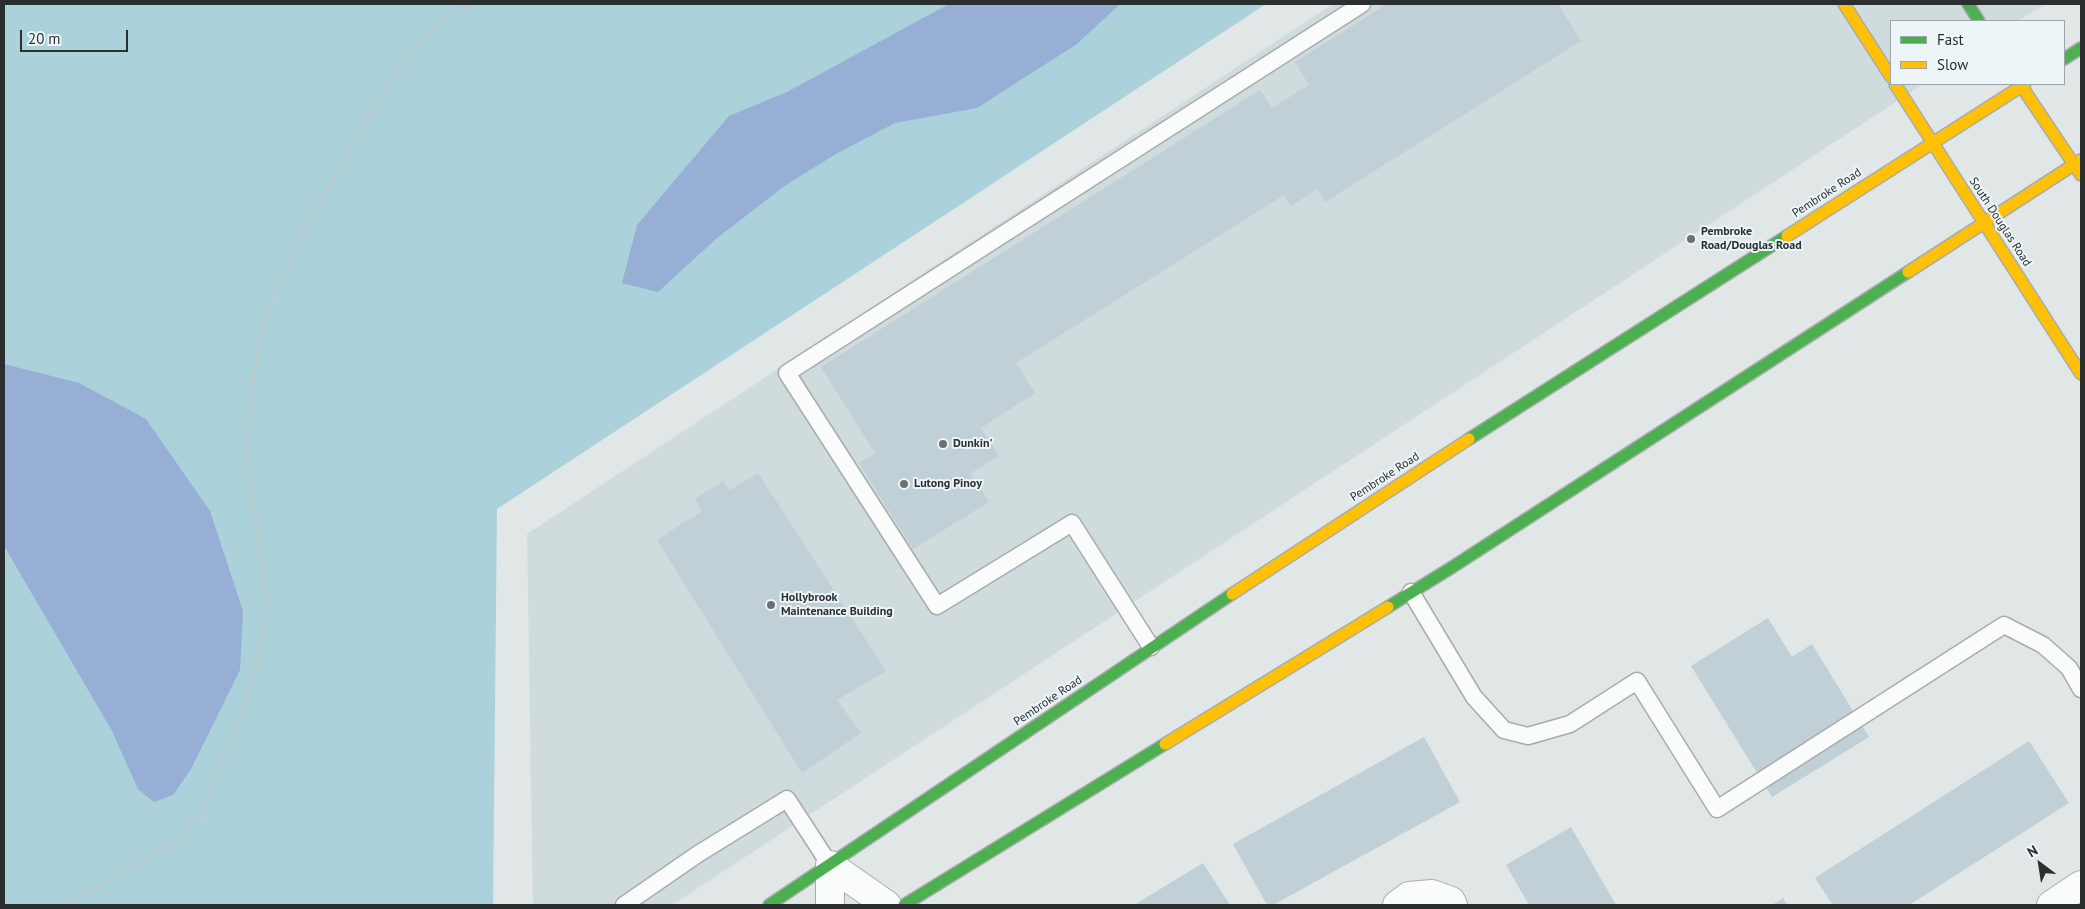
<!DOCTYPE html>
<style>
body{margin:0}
#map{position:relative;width:2085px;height:909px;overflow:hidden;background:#e1e6e7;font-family:"PT Sans",sans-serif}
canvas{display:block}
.frame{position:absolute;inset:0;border:5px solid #2c2f30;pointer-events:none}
.legend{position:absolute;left:1890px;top:20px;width:175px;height:65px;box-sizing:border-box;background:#ecf5f7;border:1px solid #9fa6a7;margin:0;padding:6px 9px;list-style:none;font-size:15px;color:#2c2f30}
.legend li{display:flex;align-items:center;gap:10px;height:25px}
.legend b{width:25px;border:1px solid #9fa6a7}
.north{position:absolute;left:2015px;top:839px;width:50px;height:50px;-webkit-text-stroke:4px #ecf5f7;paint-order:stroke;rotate:329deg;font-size:14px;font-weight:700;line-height:20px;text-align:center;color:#2c2f30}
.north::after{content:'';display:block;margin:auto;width:18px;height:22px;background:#2c2f30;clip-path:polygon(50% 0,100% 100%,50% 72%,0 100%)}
.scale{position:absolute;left:20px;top:30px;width:108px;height:22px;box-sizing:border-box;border:2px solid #2c2f30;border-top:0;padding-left:6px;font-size:15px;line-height:18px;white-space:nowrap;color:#2c2f30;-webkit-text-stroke:4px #ecf5f7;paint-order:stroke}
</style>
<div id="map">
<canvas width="2085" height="909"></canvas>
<div class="frame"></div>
<ul class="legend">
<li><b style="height:6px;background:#4caf50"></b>Fast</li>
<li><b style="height:6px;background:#ffc107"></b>Slow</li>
</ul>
<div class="north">N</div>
<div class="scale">20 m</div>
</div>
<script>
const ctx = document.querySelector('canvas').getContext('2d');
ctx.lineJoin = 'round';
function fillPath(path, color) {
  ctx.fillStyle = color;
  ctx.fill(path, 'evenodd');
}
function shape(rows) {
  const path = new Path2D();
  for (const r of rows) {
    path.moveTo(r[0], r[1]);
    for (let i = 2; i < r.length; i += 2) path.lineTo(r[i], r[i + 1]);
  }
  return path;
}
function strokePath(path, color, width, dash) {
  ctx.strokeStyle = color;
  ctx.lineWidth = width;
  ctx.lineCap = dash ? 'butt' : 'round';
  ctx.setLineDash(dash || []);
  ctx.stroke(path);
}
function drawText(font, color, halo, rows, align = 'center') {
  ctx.font = font + ' "PT Sans",sans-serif';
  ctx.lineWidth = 4;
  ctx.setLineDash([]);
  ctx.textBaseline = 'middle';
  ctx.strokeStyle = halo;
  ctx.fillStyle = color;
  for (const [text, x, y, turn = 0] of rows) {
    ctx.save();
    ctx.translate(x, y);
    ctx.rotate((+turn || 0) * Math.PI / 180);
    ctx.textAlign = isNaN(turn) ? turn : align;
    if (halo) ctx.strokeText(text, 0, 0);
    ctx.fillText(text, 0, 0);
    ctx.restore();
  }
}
const built = shape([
 [1333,4,2045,4,2018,21,1891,21,1891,84,1923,84,672,905,533,905,527,534]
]);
const green = shape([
 [4,4,1266,4,497,509,493,905,4,905]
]);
const water = shape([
 [949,4,1120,4,1077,44,977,108,895,123,836,154,786,185,717,238,658,292,622,283,637,225,729,116,787,92],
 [4,364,79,383,146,419,210,511,243,611,240,670,191,769,173,795,154,802,138,789,112,731,4,546]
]);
const building = shape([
 [1387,4,1558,4,1581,41,1325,202,1317,189,1291,206,1284,195,1016,363,1035,393,981,428,999,456,971,473,989,502,913,549,859,463,875,453,821,367,1260,90,1272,108,1309,85,1295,62],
 [758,473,886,671,837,700,861,733,802,773,657,540,702,511,695,499,723,481,730,490],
 [1768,618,1792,657,1812,644,1869,737,1772,797,1691,666],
 [1424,737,1460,802,1273,905,1267,905,1233,844],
 [2029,741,2069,803,1909,905,1833,905,1815,878],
 [1571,827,1616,905,1529,905,1506,865],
 [1203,863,1230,905,1134,905],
 [1783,898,1787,905,1772,905]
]);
const path = shape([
 [58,905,85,894,176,843,203,814,257,671,267,607,247,455,254,375,266,312,298,242,384,91,431,29,470,4]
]);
const lane = shape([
 [1411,592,1474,697,1504,730,1528,736,1570,724,1637,681,1717,809,2004,625,2043,645,2069,668,2081,689],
 [1151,647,1072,523,937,606,787,373,1362,4],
 [624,905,698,854,787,799,830,865]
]);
const street = shape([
 [830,865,887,905],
 [830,905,830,865],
 [1397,905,1409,896,1432,894,1451,901,1453,905],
 [2051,905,2081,885]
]);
const fast = shape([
 [1968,4,1979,21],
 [2064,59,2081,48],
 [1469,439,1787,236],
 [1388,607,1454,566,1908,272],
 [769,905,1232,594],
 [904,905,1165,744]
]);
const slow = shape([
 [1844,4,1891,77],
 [1895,84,2081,374],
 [2020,84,2081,175],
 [1787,236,2025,84],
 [1908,272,2081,160],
 [1232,594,1469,439],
 [1165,744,1388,607]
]);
const markers = [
 [1691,239,5,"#6b6f70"],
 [943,444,5,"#6b6f70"],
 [904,484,5,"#6b6f70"],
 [771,605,5,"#6b6f70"]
];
const streetNames = [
 ["Pembroke Road",1827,193,-33],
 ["South Douglas Road",2000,222,57],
 ["Pembroke Road",1385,477,-33],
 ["Pembroke Road",1048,701,-34]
];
const poiNames = [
 ["Pembroke",1701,232],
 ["Road/Douglas Road",1701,246],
 ["Dunkin'",953,444],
 ["Lutong Pinoy",914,484],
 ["Hollybrook",781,598],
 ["Maintenance Building",781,612]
];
fillPath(built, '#cfdbdd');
fillPath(green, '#abd2db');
fillPath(water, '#97afd4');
fillPath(building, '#c1cfd7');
strokePath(lane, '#a8acac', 19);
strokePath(street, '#a8acac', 30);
strokePath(fast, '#a8acac', 14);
strokePath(slow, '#a8acac', 14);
strokePath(path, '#c4c5c6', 3, [4, 4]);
strokePath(lane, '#fafbfb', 16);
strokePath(street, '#fafbfb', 28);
strokePath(fast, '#4caf50', 11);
strokePath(slow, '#ffc107', 11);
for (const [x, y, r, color] of markers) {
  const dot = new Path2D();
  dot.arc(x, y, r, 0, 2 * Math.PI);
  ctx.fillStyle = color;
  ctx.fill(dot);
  strokePath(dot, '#ecf5f7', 2);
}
drawText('12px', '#2c2f30', '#ecf5f7', streetNames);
drawText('bold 12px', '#2c2f30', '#ecf5f7', poiNames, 'left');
</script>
